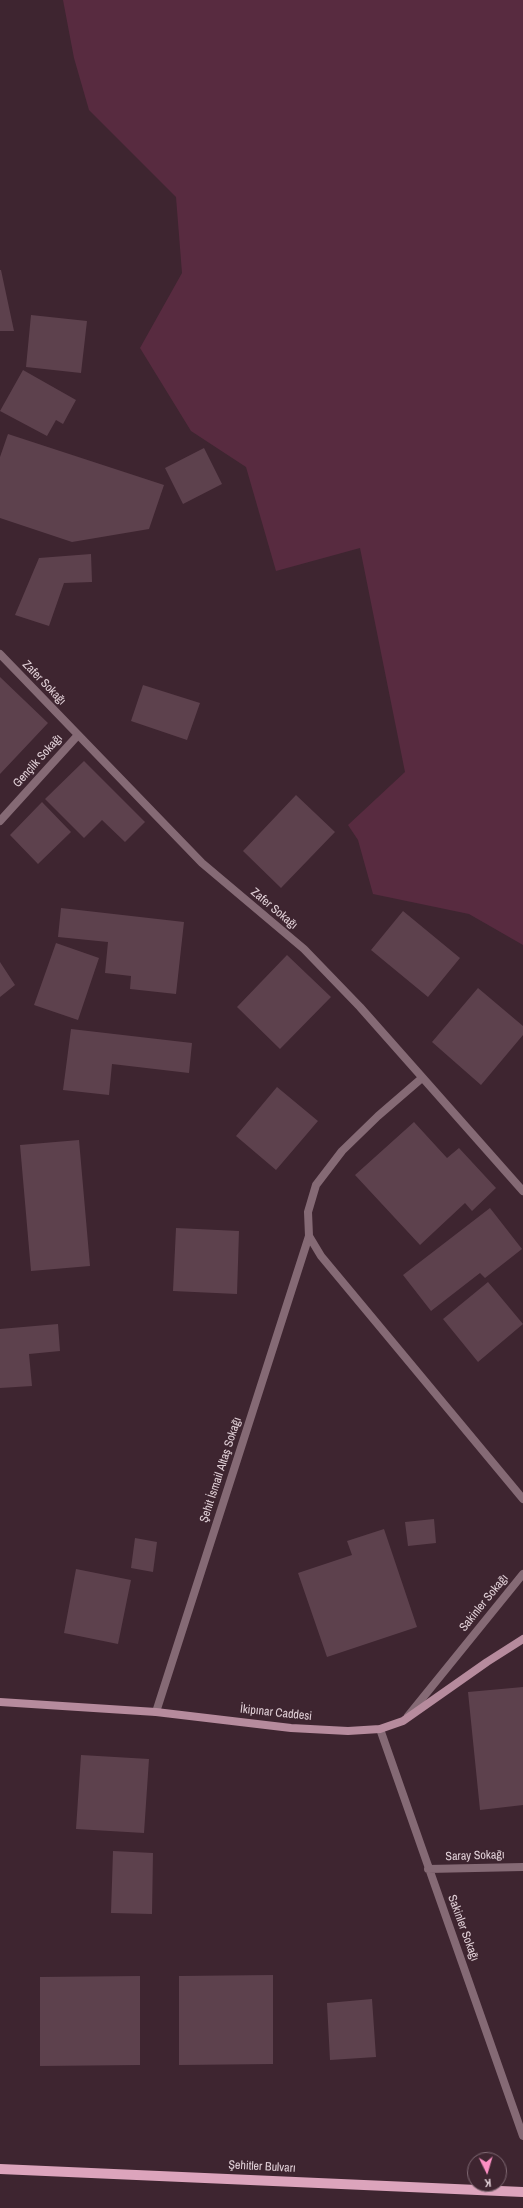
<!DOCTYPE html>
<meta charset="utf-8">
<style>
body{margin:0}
#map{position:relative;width:523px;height:2208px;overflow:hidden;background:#3e2530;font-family:"Archivo Narrow",sans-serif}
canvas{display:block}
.north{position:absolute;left:467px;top:2152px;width:40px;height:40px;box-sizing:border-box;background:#3e2530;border:1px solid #7f6973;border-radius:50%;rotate:175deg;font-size:11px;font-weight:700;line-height:16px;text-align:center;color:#e1d0d7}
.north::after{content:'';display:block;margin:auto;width:14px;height:18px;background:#fc8fc3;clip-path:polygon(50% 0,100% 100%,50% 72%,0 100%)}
</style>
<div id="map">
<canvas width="523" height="2208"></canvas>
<div class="north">K</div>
</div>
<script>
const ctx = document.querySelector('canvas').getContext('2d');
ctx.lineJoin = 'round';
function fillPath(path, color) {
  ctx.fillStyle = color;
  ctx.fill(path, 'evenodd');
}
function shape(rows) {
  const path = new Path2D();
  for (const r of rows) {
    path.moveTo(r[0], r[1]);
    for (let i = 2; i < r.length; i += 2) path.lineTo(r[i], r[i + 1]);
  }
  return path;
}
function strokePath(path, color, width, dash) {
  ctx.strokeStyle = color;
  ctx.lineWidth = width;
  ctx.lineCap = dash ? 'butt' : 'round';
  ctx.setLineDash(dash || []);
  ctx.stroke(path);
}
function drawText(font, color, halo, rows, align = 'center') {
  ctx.font = font + ' "Archivo Narrow",sans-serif';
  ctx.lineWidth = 3;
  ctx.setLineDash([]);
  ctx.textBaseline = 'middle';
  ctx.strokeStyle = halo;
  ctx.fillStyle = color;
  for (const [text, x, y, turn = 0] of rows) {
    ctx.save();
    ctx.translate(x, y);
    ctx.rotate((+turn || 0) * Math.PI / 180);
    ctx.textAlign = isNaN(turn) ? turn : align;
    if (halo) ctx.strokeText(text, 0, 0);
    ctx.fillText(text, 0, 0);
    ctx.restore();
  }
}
const green = shape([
 [63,0,523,0,523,945,469,914,373,894,358,840,348,825,405,772,360,548,276,571,246,467,191,431,140,348,182,273,176,197,89,110,74,58]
]);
const building = shape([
 [0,270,1,270,14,331,0,331],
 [31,315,87,321,81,373,26,367],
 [23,370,76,400,63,424,56,420,47,436,0,411],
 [8,434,164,485,149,529,72,542,0,518,0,457],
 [204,448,222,484,183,504,165,468],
 [91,554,92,582,64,583,49,626,15,615,39,558],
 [0,677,48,723,0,774],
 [143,685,200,703,187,740,131,721],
 [84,761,145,822,125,842,102,820,84,838,45,799],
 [296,795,335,832,281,888,243,851],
 [42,802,71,832,38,864,10,835],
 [61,908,184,922,176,994,130,989,131,976,105,973,108,942,58,937],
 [403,911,460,958,428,997,371,950],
 [56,943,99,958,78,1020,34,1005],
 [287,955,331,997,280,1049,237,1007],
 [0,962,15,985,0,997],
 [478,988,523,1026,523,1035,481,1085,432,1042],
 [71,1029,192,1043,189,1073,112,1064,109,1095,63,1090],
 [277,1087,318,1121,276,1170,236,1136],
 [414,1122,447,1158,459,1148,496,1188,472,1211,465,1203,420,1245,355,1175],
 [79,1140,90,1266,31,1271,20,1145],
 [490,1208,522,1249,485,1278,480,1273,431,1311,403,1275],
 [176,1228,239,1231,237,1294,173,1291],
 [488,1282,523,1324,478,1362,443,1319],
 [58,1324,60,1351,29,1354,32,1386,0,1388,0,1329],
 [434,1519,436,1543,408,1546,405,1522],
 [384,1529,417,1627,327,1657,298,1573,352,1555,347,1541],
 [135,1538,157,1542,153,1572,131,1568],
 [76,1569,131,1580,118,1644,64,1633],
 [523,1687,523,1805,480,1810,468,1692],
 [81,1755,149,1759,144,1833,76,1829],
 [113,1851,153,1853,152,1914,111,1913],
 [273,1975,273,2064,179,2065,179,1976],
 [140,1976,140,2065,40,2066,40,1977],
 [372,1999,376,2057,330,2060,327,2003]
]);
const street = shape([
 [0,654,202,863,304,949,360,1007,523,1191],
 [0,821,78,735],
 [422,1078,378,1116,342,1151,316,1185,308,1212,309,1236,321,1256,523,1499],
 [156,1712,309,1236],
 [408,1716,523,1574],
 [380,1729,523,2136],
 [428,1869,523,1867]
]);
const secondary = shape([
 [0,1702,156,1712,291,1728,348,1731,380,1729,403,1721,487,1662,523,1639]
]);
const primary = shape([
 [0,2169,523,2192]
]);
const streetNames = [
 ["Zafer Sokağı",44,683,46],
 ["Gençlik Sokağı",38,761,-48],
 ["Zafer Sokağı",274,909,40],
 ["Şehit İsmail Altaş Sokağı",221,1470,-72],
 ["Sakinler Sokağı",484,1603,-51],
 ["İkipınar Caddesi",276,1713,6],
 ["Saray Sokağı",475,1856,-2],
 ["Sakinler Sokağı",463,1928,70],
 ["Şehitler Bulvarı",262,2167,3]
];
fillPath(green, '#582b40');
fillPath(building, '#5d414d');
strokePath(street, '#856a75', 8);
strokePath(secondary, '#b68b9d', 8);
strokePath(primary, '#dca4bc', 10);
drawText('12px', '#e1d0d7', '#3e2530', streetNames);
</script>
